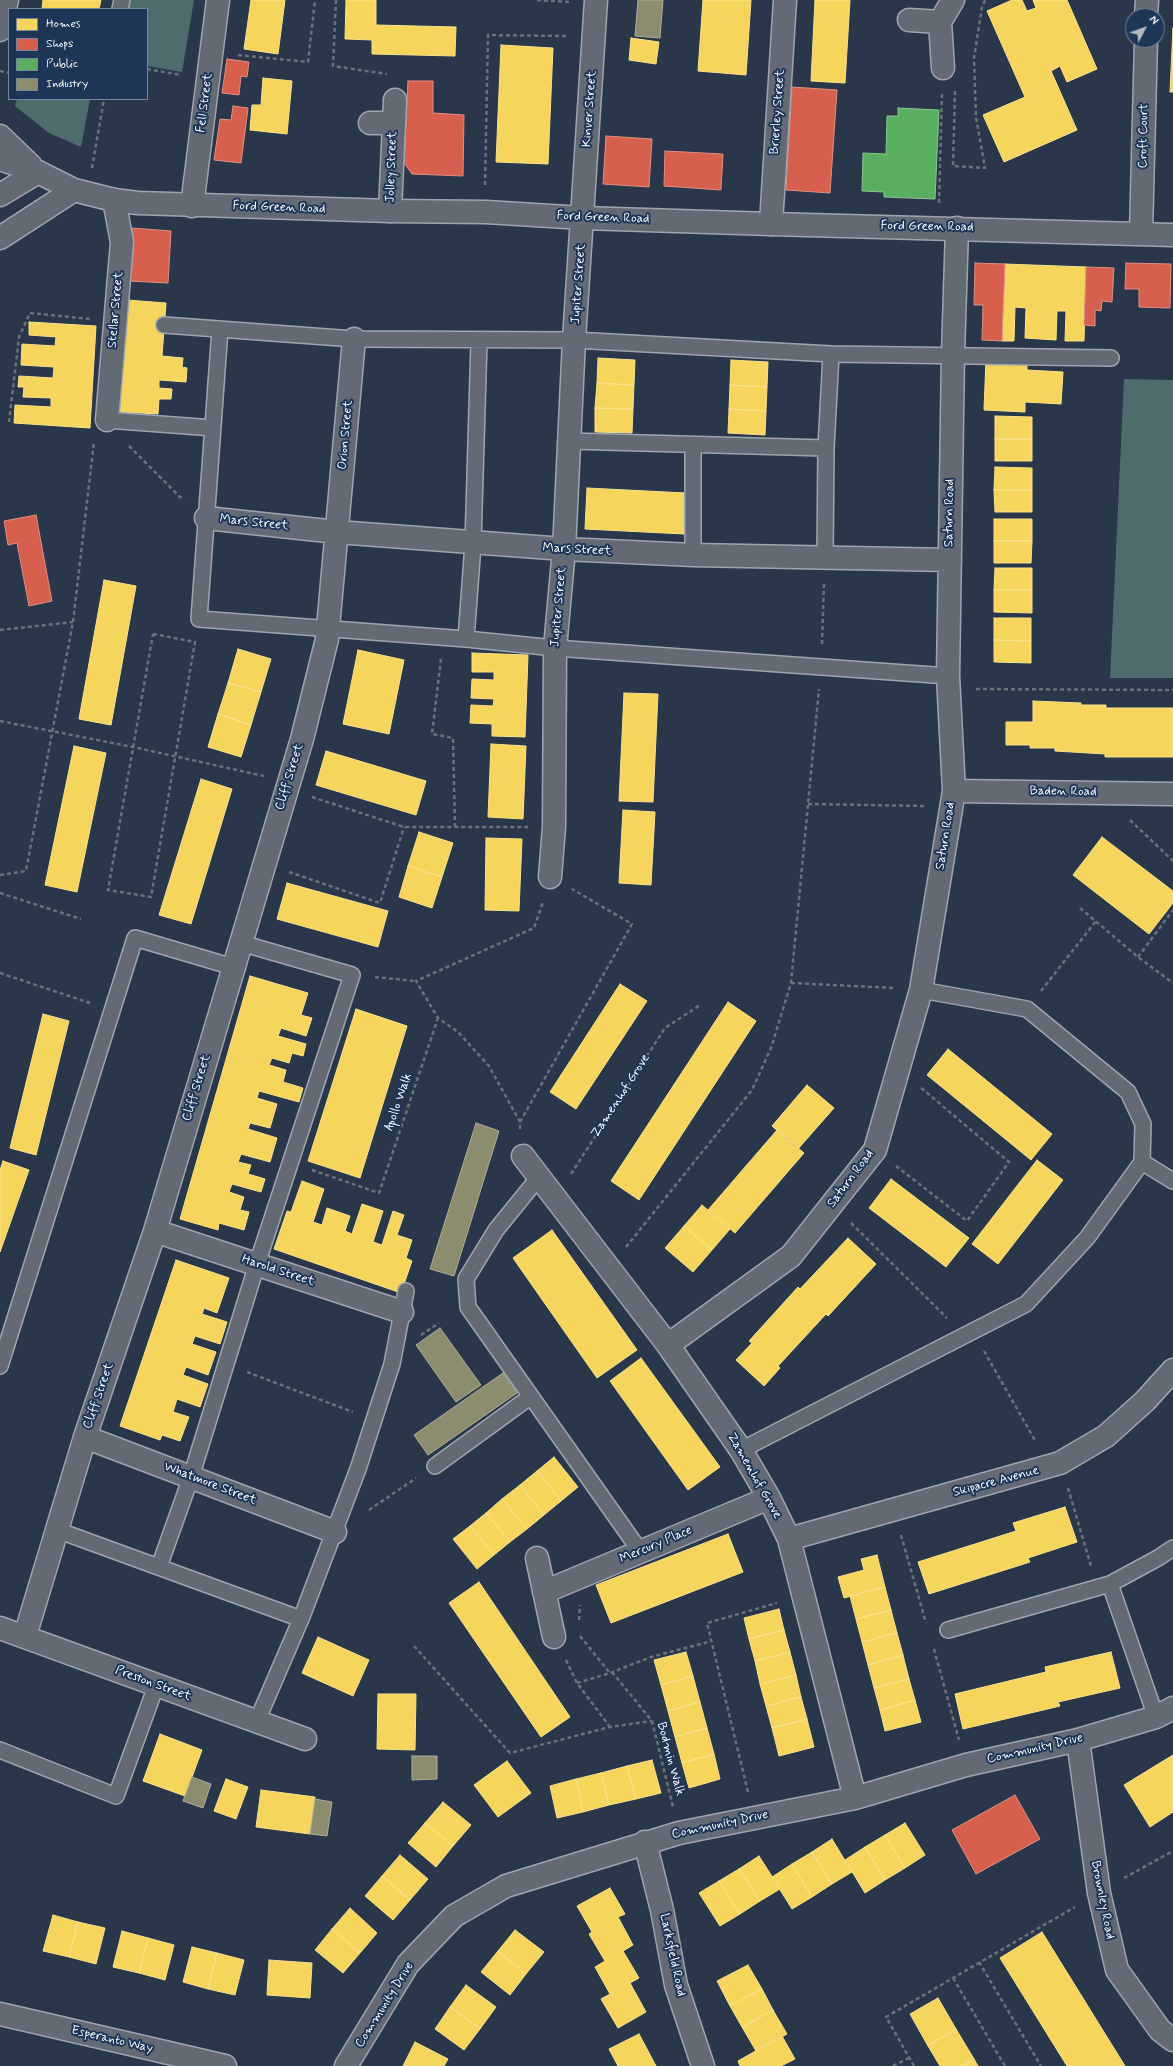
<!DOCTYPE html>
<style>
body{margin:0}
#map{position:relative;width:1173px;height:2066px;overflow:hidden;background:#2a374a;font-family:Mynerve,sans-serif}
canvas{display:block}
.legend{position:absolute;left:8px;top:8px;width:140px;height:92px;box-sizing:border-box;background:#1d3557;border:1px solid #77869a;margin:0;padding:5px 7px;list-style:none;font-size:12px;color:#fff}
.legend li{display:flex;align-items:center;gap:8px;height:20px}
.legend b{width:20px;border:1px solid #77869a}
.north{position:absolute;left:1125px;top:8px;width:40px;height:40px;box-sizing:border-box;background:#1d3557;border:1px solid #77869a;border-radius:50%;rotate:49deg;font-size:11px;font-weight:700;line-height:16px;text-align:center;color:#fff}
.north::after{content:'';display:block;margin:auto;width:14px;height:18px;background:#b4b9c0;clip-path:polygon(50% 0,100% 100%,50% 72%,0 100%)}
</style>
<div id="map">
<canvas width="1173" height="2066"></canvas>
<ul class="legend">
<li><b style="height:11px;background:#f6d55c"></b>Homes</li>
<li><b style="height:11px;background:#d6604d"></b>Shops</li>
<li><b style="height:11px;background:#5aae61"></b>Public</li>
<li><b style="height:11px;background:#8c8c6e"></b>Industry</li>
</ul>
<div class="north">N</div>
</div>
<script>
const ctx = document.querySelector('canvas').getContext('2d');
ctx.lineJoin = 'round';
function fillPath(path, color) {
  ctx.fillStyle = color;
  ctx.fill(path, 'evenodd');
}
function shape(rows) {
  const path = new Path2D();
  for (const r of rows) {
    path.moveTo(r[0], r[1]);
    for (let i = 2; i < r.length; i += 2) path.lineTo(r[i], r[i + 1]);
  }
  return path;
}
function strokePath(path, color, width, dash) {
  ctx.strokeStyle = color;
  ctx.lineWidth = width;
  ctx.lineCap = dash ? 'butt' : 'round';
  ctx.setLineDash(dash || []);
  ctx.stroke(path);
}
function drawText(font, color, halo, rows, align = 'center') {
  ctx.font = font + ' Mynerve,sans-serif';
  ctx.lineWidth = 4;
  ctx.setLineDash([]);
  ctx.textBaseline = 'middle';
  ctx.strokeStyle = halo;
  ctx.fillStyle = color;
  for (const [text, x, y, turn = 0] of rows) {
    ctx.save();
    ctx.translate(x, y);
    ctx.rotate((+turn || 0) * Math.PI / 180);
    ctx.textAlign = isNaN(turn) ? turn : align;
    if (halo) ctx.strokeText(text, 0, 0);
    ctx.fillText(text, 0, 0);
    ctx.restore();
  }
}
const green = shape([
 [128,0,194,0,182,72,147,66,147,9,127,9],
 [17,99,90,99,81,147,49,133,15,106],
 [1124,379,1173,380,1173,678,1110,678]
]);
const homes = shape([
 [43,0,101,0,99,9,42,9,43,0],
 [251,0,285,0,278,54,244,49,251,0],
 [346,0,376,0,376,25,456,27,455,56,372,54,372,40,345,39,346,0],
 [703,0,751,0,746,75,698,71,703,0],
 [815,0,850,0,845,83,811,81,815,0],
 [1012,0,1022,0,1027,11,1036,8,1033,0,1067,0,1097,69,1067,82,1060,66,1051,71,1077,130,1004,162,983,115,1025,97,987,11,1012,0],
 [1173,28,1173,92,1170,92,1173,28],
 [631,38,659,42,656,64,629,60,631,38],
 [501,45,553,48,548,164,496,162,501,45],
 [263,78,292,81,287,134,250,130,252,105,261,105,263,78],
 [1005,264,1086,267,1084,341,1065,341,1066,311,1057,311,1056,340,1025,338,1026,308,1015,307,1014,341,1002,341,1005,264],
 [127,300,166,303,162,356,183,358,182,367,187,368,186,382,159,380,159,388,172,389,171,399,159,399,158,414,120,412,127,300],
 [29,322,96,326,90,428,14,423,15,405,51,407,51,398,23,397,24,387,18,387,19,376,53,378,54,367,21,365,22,344,55,346,56,337,29,335,29,322],
 [598,358,635,360,634,385,597,383,598,358],
 [986,359,1027,361,1027,370,1063,372,1061,404,1025,402,1025,412,984,410,986,359],
 [731,360,768,362,767,387,730,385,731,360],
 [597,383,634,385,633,409,595,408,597,383],
 [730,385,767,387,766,411,729,409,730,385],
 [595,408,633,409,632,433,595,432,595,408],
 [729,409,766,411,765,435,728,433,729,409],
 [995,416,1032,417,1032,439,995,439,995,416],
 [995,439,1032,439,1032,461,995,461,995,439],
 [995,467,1032,468,1032,490,994,490,995,467],
 [587,488,686,493,684,534,585,529,587,488],
 [994,490,1032,490,1032,512,995,512,994,490],
 [994,519,1032,519,1032,541,994,541,994,519],
 [994,541,1032,541,1031,563,994,563,994,541],
 [995,568,1032,568,1032,590,994,590,995,568],
 [104,580,136,586,111,725,79,719,104,580],
 [994,590,1032,590,1032,613,994,612,994,590],
 [994,618,1031,618,1031,641,994,640,994,618],
 [994,640,1031,641,1031,663,994,662,994,640],
 [238,649,271,659,261,692,228,683,238,649],
 [358,650,404,660,389,734,343,724,358,650],
 [472,653,528,655,525,737,492,736,492,724,470,723,471,705,493,706,494,699,471,698,472,679,494,680,494,672,472,672,472,653],
 [228,683,261,692,251,725,218,714,228,683],
 [624,693,658,694,653,802,619,801,624,693],
 [1033,701,1081,703,1081,705,1106,705,1106,708,1173,708,1173,757,1105,757,1105,754,1055,751,1055,748,1030,748,1030,745,1006,745,1006,722,1033,722,1033,701],
 [218,714,251,725,241,757,208,747,218,714],
 [491,744,526,746,523,819,488,817,491,744],
 [74,746,106,753,77,892,45,885,74,746],
 [326,751,426,781,416,815,316,785,326,751],
 [201,779,232,789,191,924,159,915,201,779],
 [623,810,655,812,651,885,619,883,623,810],
 [419,832,453,843,442,877,408,866,419,832],
 [1102,837,1173,891,1173,903,1149,934,1073,875,1102,837],
 [486,838,522,839,519,911,485,910,486,838],
 [408,866,442,877,432,908,399,897,408,866],
 [287,883,388,911,378,947,277,919,287,883],
 [250,976,308,993,301,1015,312,1018,306,1036,281,1028,278,1036,306,1044,303,1056,292,1053,289,1063,272,1058,269,1065,286,1070,283,1082,303,1088,299,1102,259,1091,257,1098,277,1104,270,1128,250,1123,248,1129,277,1138,270,1162,241,1154,238,1162,251,1165,248,1174,265,1179,261,1192,232,1184,229,1192,244,1197,240,1210,249,1212,244,1230,219,1223,218,1230,180,1219,250,976],
 [620,984,647,1001,576,1109,550,1092,620,984],
 [728,1002,756,1021,639,1200,611,1181,728,1002],
 [356,1009,407,1026,360,1178,308,1161,356,1009],
 [43,1014,69,1021,36,1155,10,1148,43,1014],
 [948,1049,1052,1134,1031,1160,927,1075,948,1049],
 [807,1085,834,1108,798,1149,772,1126,807,1085],
 [777,1130,804,1153,735,1233,708,1210,777,1130],
 [1037,1160,1063,1180,998,1264,972,1244,1037,1160],
 [3,1161,29,1170,0,1252,0,1170,3,1161],
 [891,1179,969,1238,946,1267,869,1208,891,1179],
 [302,1181,324,1189,313,1222,322,1225,327,1208,350,1216,345,1231,352,1234,362,1204,383,1211,373,1242,382,1245,393,1211,404,1215,397,1235,412,1240,406,1258,412,1261,401,1293,274,1249,287,1211,291,1212,302,1181],
 [702,1205,730,1229,712,1250,684,1226,702,1205],
 [684,1226,712,1250,693,1272,665,1248,684,1226],
 [552,1230,637,1350,597,1378,513,1258,552,1230],
 [848,1238,876,1264,828,1316,826,1314,778,1366,780,1368,764,1386,736,1360,752,1343,749,1341,798,1287,800,1289,848,1238],
 [176,1260,229,1278,217,1313,204,1308,202,1314,227,1322,220,1344,195,1336,192,1344,216,1352,208,1375,186,1367,183,1375,208,1384,200,1407,177,1399,173,1412,189,1417,180,1441,162,1435,160,1440,120,1426,176,1260],
 [641,1358,720,1467,688,1490,610,1381,641,1358],
 [554,1457,578,1487,561,1501,537,1471,554,1457],
 [537,1471,561,1501,544,1515,520,1485,537,1471],
 [520,1485,544,1515,527,1529,502,1499,520,1485],
 [502,1499,527,1529,510,1542,486,1513,502,1499],
 [1065,1507,1077,1542,1028,1558,1030,1562,929,1594,918,1562,1016,1531,1013,1523,1065,1507],
 [486,1513,510,1542,494,1555,470,1526,486,1513],
 [470,1526,494,1555,477,1569,453,1539,470,1526],
 [728,1534,743,1572,611,1623,596,1585,728,1534],
 [877,1555,885,1587,844,1598,838,1577,864,1570,861,1559,877,1555],
 [479,1582,570,1717,541,1737,449,1603,479,1582],
 [885,1587,891,1610,856,1619,850,1596,885,1587],
 [779,1609,784,1630,749,1639,744,1618,779,1609],
 [891,1610,897,1633,862,1642,856,1619,891,1610],
 [784,1630,790,1652,755,1661,749,1639,784,1630],
 [897,1633,903,1655,868,1665,862,1642,897,1633],
 [318,1637,369,1660,353,1696,302,1673,318,1637],
 [686,1652,693,1676,661,1685,654,1660,686,1652],
 [790,1652,796,1675,760,1684,755,1661,790,1652],
 [1111,1652,1120,1688,1058,1702,1060,1706,963,1729,955,1694,1046,1672,1045,1667,1111,1652],
 [903,1655,909,1679,874,1688,868,1665,903,1655],
 [796,1675,801,1697,766,1706,760,1684,796,1675],
 [693,1676,700,1702,668,1711,661,1685,693,1676],
 [909,1679,915,1700,880,1710,874,1688,909,1679],
 [378,1694,416,1694,415,1750,377,1749,378,1694],
 [801,1697,807,1719,772,1728,766,1706,801,1697],
 [915,1700,921,1722,885,1731,880,1710,915,1700],
 [700,1702,707,1728,675,1737,668,1711,700,1702],
 [807,1719,814,1747,779,1756,772,1728,807,1719],
 [707,1728,714,1754,682,1763,675,1737,707,1728],
 [160,1734,202,1750,185,1796,143,1781,160,1734],
 [714,1754,720,1779,689,1788,682,1763,714,1754],
 [1173,1755,1173,1812,1150,1827,1124,1785,1173,1755],
 [652,1760,661,1793,636,1799,627,1766,652,1760],
 [507,1761,531,1793,498,1817,474,1785,507,1761],
 [627,1766,636,1799,609,1805,601,1773,627,1766],
 [601,1773,609,1805,583,1812,576,1779,601,1773],
 [226,1779,248,1787,236,1819,214,1811,226,1779],
 [576,1779,583,1812,557,1818,550,1786,576,1779],
 [261,1790,315,1797,310,1834,256,1827,261,1790],
 [443,1802,471,1825,453,1846,425,1823,443,1802],
 [425,1823,453,1846,436,1867,408,1843,425,1823],
 [905,1823,925,1855,905,1868,885,1835,905,1823],
 [885,1835,905,1868,885,1880,865,1847,885,1835],
 [832,1839,852,1872,832,1884,812,1852,832,1839],
 [865,1847,885,1880,865,1893,845,1860,865,1847],
 [812,1852,832,1884,812,1897,792,1864,812,1852],
 [400,1855,428,1879,410,1900,382,1876,400,1855],
 [759,1856,780,1889,760,1901,739,1869,759,1856],
 [792,1864,812,1897,792,1909,772,1877,792,1864],
 [739,1869,760,1901,740,1914,719,1881,739,1869],
 [382,1876,410,1900,393,1920,365,1896,382,1876],
 [719,1881,740,1914,720,1926,699,1893,719,1881],
 [610,1888,625,1914,618,1917,633,1945,623,1951,639,1978,630,1983,646,2012,618,2028,601,1999,610,1994,595,1967,605,1961,589,1934,592,1932,577,1906,610,1888],
 [350,1908,377,1933,360,1953,332,1929,350,1908],
 [53,1915,78,1922,69,1957,43,1951,53,1915],
 [78,1922,105,1928,96,1964,69,1957,78,1922],
 [332,1929,360,1953,343,1973,315,1950,332,1929],
 [515,1930,544,1952,526,1974,498,1951,515,1930],
 [122,1931,148,1938,139,1973,113,1967,122,1931],
 [1042,1932,1125,2066,1067,2066,1000,1958,1042,1932],
 [148,1938,174,1945,165,1980,139,1973,148,1938],
 [192,1947,217,1953,208,1989,183,1982,192,1947],
 [498,1951,526,1974,510,1995,481,1972,498,1951],
 [217,1953,244,1960,235,1995,208,1989,217,1953],
 [269,1960,312,1963,310,1998,267,1995,269,1960],
 [748,1965,762,1989,730,2006,717,1981,748,1965],
 [466,1985,496,2007,480,2029,450,2007,466,1985],
 [762,1989,773,2010,742,2027,730,2006,762,1989],
 [938,1998,956,2029,928,2046,910,2014,938,1998],
 [450,2007,480,2029,464,2050,435,2029,450,2007],
 [773,2010,787,2034,756,2051,742,2027,773,2010],
 [956,2029,974,2059,962,2066,940,2066,928,2046,956,2029],
 [639,2034,656,2066,618,2066,609,2049,639,2034],
 [782,2036,795,2059,781,2066,740,2066,738,2061,782,2036],
 [415,2042,448,2059,444,2066,403,2066,415,2042],
 [974,2059,978,2066,962,2066,974,2059]
]);
const shops = shape([
 [227,59,249,62,247,77,241,76,239,95,222,93,227,59],
 [408,81,433,81,433,113,464,115,463,176,412,174,404,163,408,81],
 [792,87,837,90,830,193,786,190,792,87],
 [233,106,248,108,241,163,214,160,220,119,231,120,233,106],
 [606,136,652,139,649,187,603,184,606,136],
 [665,151,723,154,721,190,664,186,665,151],
 [132,228,171,231,168,283,129,281,132,228],
 [975,263,1005,264,1002,341,982,340,983,305,974,305,975,263],
 [1126,263,1171,264,1170,308,1139,307,1139,289,1125,289,1126,263],
 [1086,267,1114,268,1112,302,1102,301,1101,311,1095,310,1095,326,1084,325,1086,267],
 [36,515,52,601,29,606,17,543,8,545,4,521,36,515],
 [1015,1795,1040,1839,976,1874,952,1830,1015,1795]
]);
const public = shape([
 [898,108,939,110,935,199,884,197,884,192,862,191,863,153,886,154,887,116,898,116,898,108]
]);
const industry = shape([
 [638,0,663,0,660,38,635,36,638,0],
 [476,1123,499,1131,454,1276,430,1269,476,1123],
 [440,1328,481,1385,456,1402,416,1345,440,1328],
 [503,1373,517,1393,428,1455,414,1435,503,1373],
 [412,1756,437,1756,437,1779,412,1780,412,1756],
 [192,1777,211,1784,203,1808,183,1801,192,1777],
 [315,1799,332,1802,327,1836,310,1834,315,1799]
]);
const path = shape([
 [336,0,333,66,387,74],
 [537,0,570,2],
 [238,55,308,62,315,0],
 [147,69,181,75],
 [0,71,9,73],
 [955,91,953,166,985,168,976,117,974,58,982,7,985,0],
 [92,168,104,99],
 [485,185,488,35,567,36],
 [939,203,942,94],
 [9,422,19,337,30,313,90,319],
 [129,446,180,497,185,498],
 [0,630,73,622],
 [153,634,195,642,151,897,108,890,153,634],
 [822,644,824,583],
 [441,659,432,734,453,738,455,826],
 [976,689,1173,690],
 [0,721,133,747,264,776],
 [312,797,404,827,528,827],
 [808,804,925,806],
 [1130,820,1173,861],
 [289,872,380,903,404,827],
 [0,875,26,871,73,622,94,442],
 [0,893,81,919],
 [1080,908,1138,957,1173,983],
 [1138,957,1173,910],
 [0,973,90,1003],
 [375,977,415,981],
 [791,983,895,988],
 [1041,991,1096,921],
 [520,1122,632,924,572,889],
 [520,1129,520,1122,489,1066,458,1032,438,1018,416,981,534,928,543,902],
 [896,1166,967,1221,1009,1162,920,1087],
 [312,1170,379,1193,438,1018],
 [571,1174,665,1028,700,1005],
 [851,1223,947,1318],
 [626,1247,752,1090,771,1048,791,983,819,689],
 [421,1335,439,1323],
 [984,1351,1036,1442],
 [247,1372,353,1412],
 [1068,1488,1091,1566],
 [369,1510,416,1478],
 [901,1535,926,1623],
 [579,1620,580,1605],
 [580,1636,610,1673],
 [414,1646,510,1753,610,1727,652,1721],
 [934,1649,959,1740],
 [566,1660,577,1683,610,1727],
 [612,1672,652,1721,673,1807],
 [577,1683,610,1673,651,1657,712,1641],
 [748,1792,707,1623,777,1603],
 [1124,1878,1173,1851],
 [979,1962,1041,2066],
 [953,1978,1005,2066],
 [893,2066,909,2058],
 [914,2066,886,2017,1075,1907]
]);
const service = shape([
 [120,9,122,0],
 [164,325,354,339,574,340,831,354,1111,358],
 [220,329,199,619,466,639,555,648,948,676],
 [107,420,213,428],
 [569,441,826,448],
 [693,555,693,445],
 [825,557,826,448,831,354],
 [466,639,473,544,479,341],
 [1142,1162,1173,1181],
 [539,1177,496,1230,466,1279,468,1307,640,1551],
 [0,1366,135,938,233,967],
 [741,1450,1026,1304,1087,1238,1142,1162,1143,1124,1128,1092,1027,1009,921,990],
 [435,1466,530,1397],
 [57,1530,301,1619],
 [159,1567,191,1477,257,1264,352,975,241,943],
 [1110,1584,1156,1717],
 [948,1630,1110,1584,1158,1558,1173,1548],
 [257,1721,301,1619,358,1469,392,1364,406,1291],
 [0,1750,116,1796,156,1686]
]);
const minor = shape([
 [1146,16,1147,0],
 [909,20,940,22],
 [0,30,7,0],
 [943,68,940,22,953,0],
 [370,123,394,123],
 [192,206,218,0],
 [390,211,395,100],
 [771,224,785,0],
 [1141,233,1146,40],
 [107,420,122,242,114,200],
 [206,518,337,532,564,549,693,555,950,560],
 [954,791,1173,794],
 [550,877,554,827,555,648,564,549,574,340,596,0],
 [523,1156,668,1345,741,1450,769,1498,789,1539,855,1798],
 [155,1231,402,1312],
 [668,1345,791,1256,875,1150,921,990,954,791,948,676,953,354,957,228],
 [85,1437,335,1532],
 [789,1539,1060,1463,1106,1436,1145,1401,1173,1370],
 [537,1558,554,1637],
 [544,1592,769,1498],
 [0,1628,305,1739],
 [25,1636,85,1437,155,1231,302,739,327,639,354,339],
 [1078,1740,1099,1893,1117,1970,1160,2030,1173,2040],
 [645,1842,662,1910,676,1985,703,2066],
 [0,2014,225,2066],
 [346,2066,408,1964,454,1916,506,1886,679,1833,855,1798,966,1765,1078,1740,1156,1717,1173,1708]
]);
const secondary = shape([
 [0,136,31,166],
 [0,159,38,172,74,190,114,200,138,203,390,211,486,212,583,218,771,224,1173,235],
 [0,195,38,172],
 [0,238,74,190]
]);
const streetNames = [
 ["Fell Street",205,103,-83],
 ["Kinver Street",590,109,-86],
 ["Brierley Street",778,112,-86],
 ["Croft Court",1144,136,-89],
 ["Jolley Street",392,167,-88],
 ["Ford Green Road",279,208,2],
 ["Ford Green Road",603,218,2],
 ["Ford Green Road",927,227,1],
 ["Jupiter Street",579,284,-86],
 ["Stellar Street",116,310,-85],
 ["Orion Street",346,435,-85],
 ["Saturn Road",950,513,-89],
 ["Mars Street",254,523,6],
 ["Mars Street",577,550,3],
 ["Jupiter Street",559,607,-85],
 ["Cliff Street",290,777,-73],
 ["Baden Road",1063,792,1],
 ["Saturn Road",946,836,-81],
 ["Cliff Street",197,1088,-73],
 ["Zamenhof Grove",621,1096,-57],
 ["Apollo Walk",399,1102,-71],
 ["Saturn Road",851,1179,-53],
 ["Harold Street",278,1271,18],
 ["Cliff Street",99,1396,-71],
 ["Zamenhof Grove",754,1476,60],
 ["Skipacre Avenue",996,1482,-15],
 ["Whatmore Street",210,1484,21],
 ["Mercury Place",656,1545,-23],
 ["Preston Street",153,1684,20],
 ["Community Drive",1035,1749,-13],
 ["Bodmin Walk",670,1759,75],
 ["Community Drive",720,1825,-12],
 ["Brownley Road",1102,1900,79],
 ["Larksfield Road",672,1955,78],
 ["Community Drive",385,2005,-58],
 ["Esperanto Way",112,2040,13]
];
fillPath(green, '#4f6c6d');
fillPath(homes, '#f6d55c');
strokePath(homes, '#f9e28d', 1);
fillPath(shops, '#d6604d');
strokePath(shops, '#e29082', 1);
fillPath(public, '#5aae61');
strokePath(public, '#8cc690', 1);
fillPath(industry, '#8c8c6e');
strokePath(industry, '#aeae9a', 1);
strokePath(service, '#9fa5ae', 18);
strokePath(minor, '#9fa5ae', 25);
strokePath(secondary, '#9fa5ae', 25);
strokePath(path, '#6a727c', 2.5, [4, 3]);
strokePath(service, '#636a74', 15);
strokePath(minor, '#636a74', 22);
strokePath(secondary, '#636a74', 22);
drawText('13px', '#fff', '#1d3557', streetNames);
</script>
